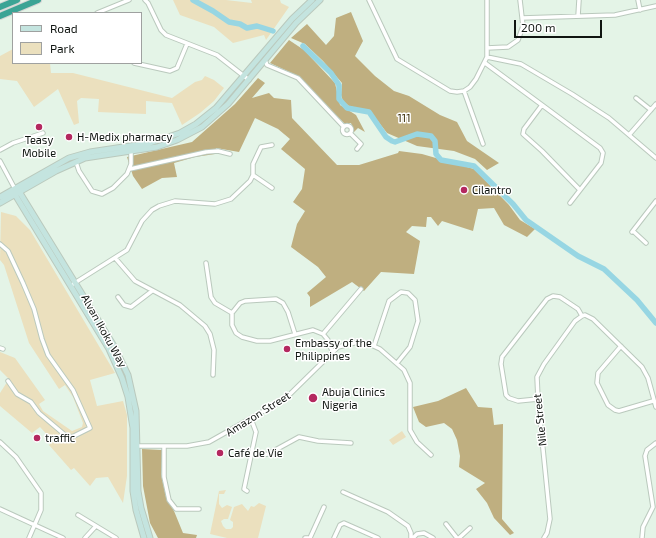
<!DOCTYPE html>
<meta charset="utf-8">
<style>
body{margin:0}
#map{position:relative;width:656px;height:538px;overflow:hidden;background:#e4f4e7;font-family:"Exo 2",sans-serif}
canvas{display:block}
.legend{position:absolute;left:12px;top:12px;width:130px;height:52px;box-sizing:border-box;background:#fff;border:1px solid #9fa1a0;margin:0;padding:5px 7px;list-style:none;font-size:12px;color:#101511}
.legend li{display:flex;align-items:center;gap:8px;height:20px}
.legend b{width:20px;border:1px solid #9fa1a0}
.scale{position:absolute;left:514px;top:20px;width:88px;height:18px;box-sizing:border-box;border:2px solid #101511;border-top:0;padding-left:5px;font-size:12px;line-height:14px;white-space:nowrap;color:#101511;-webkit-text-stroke:3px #fff;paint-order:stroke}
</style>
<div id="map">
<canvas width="656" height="538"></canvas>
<ul class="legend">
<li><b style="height:5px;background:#c4e4df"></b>Road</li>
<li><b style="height:11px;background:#ebe0be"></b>Park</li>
</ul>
<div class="scale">200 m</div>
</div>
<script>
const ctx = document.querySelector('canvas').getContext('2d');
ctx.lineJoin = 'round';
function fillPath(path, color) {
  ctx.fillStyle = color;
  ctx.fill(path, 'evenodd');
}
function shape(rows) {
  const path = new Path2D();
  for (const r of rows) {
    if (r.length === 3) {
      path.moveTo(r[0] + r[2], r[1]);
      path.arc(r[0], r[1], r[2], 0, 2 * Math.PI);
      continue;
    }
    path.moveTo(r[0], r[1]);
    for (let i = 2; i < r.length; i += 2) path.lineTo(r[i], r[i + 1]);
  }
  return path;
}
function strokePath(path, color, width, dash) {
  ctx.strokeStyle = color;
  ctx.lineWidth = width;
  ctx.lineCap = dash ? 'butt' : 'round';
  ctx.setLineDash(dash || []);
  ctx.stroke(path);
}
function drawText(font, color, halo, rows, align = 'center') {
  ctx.font = font + ' "Exo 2",sans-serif';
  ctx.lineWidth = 3;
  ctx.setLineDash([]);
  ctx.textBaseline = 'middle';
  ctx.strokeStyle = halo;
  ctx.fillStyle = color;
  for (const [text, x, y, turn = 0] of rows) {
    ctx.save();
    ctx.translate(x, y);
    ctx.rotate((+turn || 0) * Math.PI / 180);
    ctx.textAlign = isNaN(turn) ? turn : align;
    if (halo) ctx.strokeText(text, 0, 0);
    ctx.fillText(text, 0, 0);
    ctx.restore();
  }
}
const green = shape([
 [173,0,226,0,252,3,251,0,280,0,281,3,289,7,266,40,264,35,233,43,214,27,180,15],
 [13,49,13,63,50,63,51,73,73,73,172,98,195,82,202,80,205,76,214,80,224,88,214,101,200,113,182,125,172,103,146,101,146,114,98,112,99,99,81,98,77,101,79,123,74,125,58,89,34,107,17,81,0,79,0,56],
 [1,212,16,216,30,230,115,373,90,380,97,406,123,401,127,415,127,476,123,503,108,477,96,478,90,486,74,468,71,470,49,445,53,441,40,427,32,433,0,406,0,393,9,379,0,370,0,352,15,358,45,400,39,404,43,411,72,431,82,427,83,423,73,397,65,385,59,389,29,343,4,265,0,260],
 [402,431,406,437,393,445,389,440],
 [226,490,224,494,219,494,219,504,222,508,227,505,232,507,228,519,224,519,221,521,223,526,226,529,231,529,233,527,233,522,230,520,234,507,242,504,248,511,251,506,254,507,259,503,266,506,258,538,227,538,210,534,219,491]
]);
const forest = shape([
 [351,12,363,41,355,56,375,76,394,91,409,96,440,115,457,122,467,141,499,163,487,170,475,159,454,151,417,146,387,133,370,111,349,106,343,101,341,95,342,83,323,61,305,44,291,38,307,24,326,45,334,36,336,18],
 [289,40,304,50,335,83,340,105,356,115,365,132,358,128,354,132,351,123,344,123,298,76,270,63],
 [258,78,265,83,252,98,269,93,274,98,291,100,292,118,337,165,359,165,398,153,399,151,422,154,474,169,509,205,520,220,535,229,527,237,504,225,494,208,478,209,473,231,442,221,438,226,431,217,427,217,426,227,412,226,406,232,420,241,414,274,381,272,364,291,352,282,310,307,310,297,307,293,326,277,318,267,291,247,297,224,305,211,293,202,302,189,305,169,281,149,290,139,278,129,255,118,239,152,216,148,215,154,195,157,174,163,177,177,162,178,142,189,133,176,127,157,192,142,235,104],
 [466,388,478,407,492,408,494,425,503,424,502,519,514,533,510,535,494,518,487,503,476,489,485,483,459,467,460,456,457,440,452,429,444,423,426,427,419,422,413,407,438,401],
 [142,449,162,450,161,474,166,497,174,511,183,533,197,535,196,538,158,538,150,523,143,486]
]);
const river = shape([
 [193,0,213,11,229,22,240,24,247,28,257,26,273,31],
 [303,46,331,73,339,85,339,99,347,108,369,112,386,137,392,141,395,142,417,134,431,136,435,141,436,154,441,160,474,166,513,204,526,220,578,256,604,269,637,300,656,323]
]);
const street = shape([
 [145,0,148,3,161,30,166,35,217,55,249,80],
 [369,0,397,59,450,91,457,92,464,91,470,87,476,79,487,57,487,0],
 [638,0,640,10],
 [97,13,129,0],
 [578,16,579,0],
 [522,18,615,15,656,6],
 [487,48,508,47,518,40,523,26,520,0],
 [487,57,521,64,572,94,609,118,656,158],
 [265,60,267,65,298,78,344,127],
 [134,63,170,71,177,68,187,44],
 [485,63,542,105,600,148,603,153,601,163,570,203],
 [464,91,483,144],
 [636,98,651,110],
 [542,105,524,129,523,134,542,151,580,190],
 [347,130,4.5],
 [350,133,361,144,357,149],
 [629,135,656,104],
 [0,150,13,143,43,133],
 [0,161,15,189],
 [76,162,79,171,92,191,102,194,113,188,127,174,131,164,131,152],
 [130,169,206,152,218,151,230,154],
 [253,175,272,188],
 [633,231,646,243],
 [632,232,656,201],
 [0,244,8,251,23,283,34,309,42,339,48,355,73,390,90,428,72,437,65,435,39,413,31,402,17,394,8,381],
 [116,259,135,281,180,305,205,326,210,334,214,350,213,375],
 [206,263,211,297,215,303,232,313],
 [73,284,127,250,142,221,152,210,159,206,175,201,215,204,231,199,250,181,253,175,253,164,261,147,272,145],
 [118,297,124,305,131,307,152,291],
 [582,316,585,315,593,319,642,367,648,378,656,407],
 [295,334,288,312,283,303,276,299,245,301,240,303,232,313,232,325,236,333,242,337,257,341,270,341,313,330,323,334,328,340,332,351],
 [323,334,361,289],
 [374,346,389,301,401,292,408,293,415,300,418,321,410,347,397,363],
 [621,346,598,373,597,383,608,405,615,410,619,411,653,401],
 [0,348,3,349],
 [538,399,518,401,509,398,506,395,501,364,502,357,547,299,553,296,560,297,578,309,582,316],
 [0,442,16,457,41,493,41,510,29,538],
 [136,446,187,446,209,442,285,399,338,347,358,342,367,343,380,349,404,370,410,383,410,430,417,442,431,455],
 [164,446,164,477,169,500,176,509,199,509],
 [252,453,260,455,268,454,299,437,318,441,351,443],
 [247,491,244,489,256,432,251,419],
 [343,492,388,512,408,526,411,533,411,538],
 [0,509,63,538],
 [78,515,116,538],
 [446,524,457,538],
 [85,538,96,526],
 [305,538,308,538],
 [310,538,324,507],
 [334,538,340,525,344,523,378,538],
 [413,538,417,534,424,533,433,538],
 [459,538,470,528],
 [544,538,547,533,550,519,538,399,537,377,544,364,575,321,582,316],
 [642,538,643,527,653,507,645,456,647,450,656,443]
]);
const secondary = shape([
 [17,188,114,346,128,375,136,411,138,491,141,508,150,538],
 [14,193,109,349,122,378,128,397,133,428,133,491,136,510,144,538],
 [0,197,69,158,90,152,150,143,180,133,196,124,216,108,292,19,312,0],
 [0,203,56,171,85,158,157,147,177,140,202,127,228,104,296,23,320,0]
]);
const highway = shape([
 [0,7,17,0],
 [0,16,38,0]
]);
const markers = [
 [39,127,4,"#b4285f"],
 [69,137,4,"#b4285f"],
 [464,190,4,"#b4285f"],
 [287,349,4,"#b4285f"],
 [313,398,5,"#b4285f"],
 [37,438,4,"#b4285f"],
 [220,453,4,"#b4285f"]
];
const parkNames = [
 ["111",404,118]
];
const poiNames = [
 ["H-Medix pharmacy",77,137],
 ["Teasy",39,140,"center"],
 ["Mobile",39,153,"center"],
 ["Cilantro",472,190],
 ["Embassy of the",295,343],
 ["Philippines",295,356],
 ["Abuja Clinics",322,392],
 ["Nigeria",322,405],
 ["traffic",45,438],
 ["Café de Vie",228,453]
];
const streetNames = [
 ["Alvan Ikoku Way",104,331,61],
 ["Amazon Street",258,414,-32],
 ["Nile Street",540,420,-96]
];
fillPath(green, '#ebe0be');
fillPath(forest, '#bfaf80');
strokePath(river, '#97d6e3', 5.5);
strokePath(street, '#bac9bd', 5.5);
strokePath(secondary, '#bac9bd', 7);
strokePath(highway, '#d4d5d4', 8);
strokePath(street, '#fff', 3.5);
strokePath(secondary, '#c4e4df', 5);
strokePath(highway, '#3ba495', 6);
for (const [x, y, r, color] of markers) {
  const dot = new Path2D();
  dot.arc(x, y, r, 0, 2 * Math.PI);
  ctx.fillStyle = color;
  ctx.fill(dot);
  strokePath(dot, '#fff', 1.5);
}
drawText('11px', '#3b2f07', '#fff', parkNames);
drawText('11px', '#101511', '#fff', poiNames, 'left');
drawText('11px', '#101511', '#fff', streetNames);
</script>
